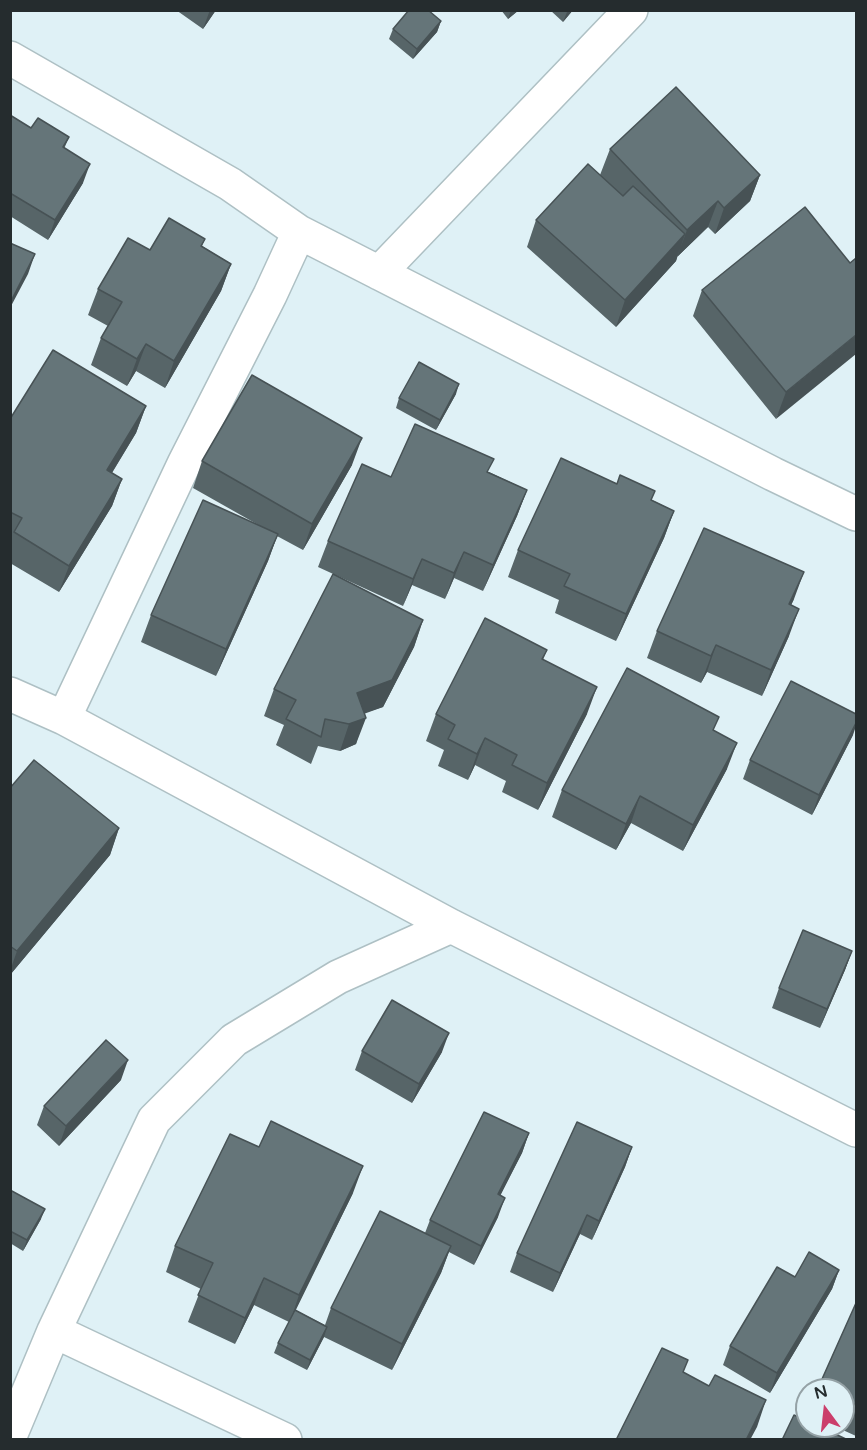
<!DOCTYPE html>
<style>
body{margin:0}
#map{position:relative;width:867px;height:1450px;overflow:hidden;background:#dff1f6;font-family:"Varela Round",sans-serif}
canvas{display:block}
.frame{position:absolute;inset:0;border:12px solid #252c2e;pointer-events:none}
.north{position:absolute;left:795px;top:1378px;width:60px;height:60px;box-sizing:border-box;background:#dff1f6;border:2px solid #95a2a6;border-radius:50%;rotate:345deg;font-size:16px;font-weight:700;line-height:24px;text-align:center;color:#252c2e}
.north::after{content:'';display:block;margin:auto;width:21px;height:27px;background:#cb3e6b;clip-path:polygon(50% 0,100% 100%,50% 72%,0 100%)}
</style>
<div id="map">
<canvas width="867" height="1450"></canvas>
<div class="frame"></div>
<div class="north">N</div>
</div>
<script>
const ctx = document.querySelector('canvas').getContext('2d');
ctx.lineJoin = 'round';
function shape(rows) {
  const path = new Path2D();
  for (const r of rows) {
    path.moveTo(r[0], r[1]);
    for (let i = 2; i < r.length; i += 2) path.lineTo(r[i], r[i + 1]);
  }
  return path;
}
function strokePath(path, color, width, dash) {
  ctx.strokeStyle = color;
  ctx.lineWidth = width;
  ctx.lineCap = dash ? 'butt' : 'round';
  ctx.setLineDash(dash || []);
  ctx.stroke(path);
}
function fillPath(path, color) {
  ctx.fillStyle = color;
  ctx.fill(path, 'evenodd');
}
const minor = shape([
 [10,58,230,184,299,232,773,474,856,514],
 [379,273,631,10],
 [10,694,64,718,451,926,856,1130],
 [64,718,184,464,270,295,299,232],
 [54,1331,285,1440],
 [10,1436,54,1331,154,1120,234,1040,338,977,451,926]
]);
const wall = shape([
 [176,10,216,10,203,29],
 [501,10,519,10,508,19],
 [550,10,573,10,563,22],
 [441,21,437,32,413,59,389,39,393,29],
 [10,115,31,128,69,137,64,149,83,183,48,240,10,216],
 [610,149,760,175,750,201,715,234,708,227,677,257,676,261,616,327,527,247,536,220,600,175],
 [205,239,202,246,231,264,221,291,165,388,136,371,127,386,91,365,101,338,108,326,88,315,98,289,150,250],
 [850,263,776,419,693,316,702,290],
 [456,394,436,430,396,408,399,398],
 [146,406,136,433,112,473,122,479,112,506,59,592,10,563,10,419],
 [202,461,352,465,303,550,277,536,268,561,216,676,141,642,151,615,262,527,193,488],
 [489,472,527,490,517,516,483,591,454,578,445,599,412,585,403,606,318,567,328,541,391,477],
 [652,500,674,511,664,538,616,641,555,613,559,600,508,577,518,550],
 [794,599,791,605,789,636,762,696,707,672,701,683,647,658,657,631],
 [423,620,414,647,383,707,364,713,356,744,340,751,318,746,311,764,276,745,284,725,264,716,274,689],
 [547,650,543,660,587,714,538,810,502,792,506,781,475,765,468,780,438,766,444,750,426,741,436,714],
 [714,731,727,769,683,851,631,823,616,850,552,817,562,790],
 [853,735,812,815,743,779,750,760],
 [10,788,119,828,110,855,10,975],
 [852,951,845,970,820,1028,772,1008,779,988],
 [362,1051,442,1052,412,1103,355,1070],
 [121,1080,59,1146,37,1125,44,1106],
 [529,1133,522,1153,500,1195,498,1217,474,1265,449,1252,441,1273,392,1370,324,1337,307,1370,274,1353,278,1343,289,1322,254,1305,235,1344,188,1322,201,1289,166,1272,175,1246,353,1193,295,1310,325,1325,331,1308,425,1233,430,1220],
 [632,1147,625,1167,592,1240,580,1234,553,1292,510,1272,517,1253],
 [10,1190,41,1219,23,1251,10,1243],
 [839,1270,832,1289,770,1393,723,1365,730,1346,795,1277],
 [856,1303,856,1436,834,1426,843,1426,843,1390,817,1390]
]);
const shadedWall = shape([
 [210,10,216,10,203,29],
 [511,10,519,10,508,19],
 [568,10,573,10,563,22,567,12],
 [441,21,437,32,413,59,417,49],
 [90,164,83,183,48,240,55,220],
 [760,175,750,201,715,234,724,208],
 [718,201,708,227,677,257,687,230],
 [685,234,676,261,616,327,625,300],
 [35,254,28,274,10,308,10,303],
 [231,264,221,291,165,388,174,361],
 [856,335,856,354,776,419,786,392],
 [146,344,136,371,127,386,137,359],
 [459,384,456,394,436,430,440,420],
 [146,406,136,433,97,497,107,470],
 [362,438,352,465,303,550,312,524],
 [122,479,112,506,59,592,69,566],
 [527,490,517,516,483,591,493,565],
 [674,511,664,538,616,641,626,614],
 [278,534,268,561,216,676,226,649],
 [464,552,454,578,445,599,454,573],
 [422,559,412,585,403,606,413,579],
 [804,572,794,599,779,631,789,604],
 [799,609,789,636,762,696,771,670],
 [423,620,414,647,383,707,347,720,357,693],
 [716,645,707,672,701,683,711,656],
 [597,687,587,714,538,810,547,783],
 [366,718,356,744,340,751,349,724],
 [856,723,856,726,853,735,812,815,819,795],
 [485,738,475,765,468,780,477,754],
 [737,743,727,769,683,851,693,825],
 [640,796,631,823,616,850,626,824],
 [119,828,110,855,10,975,10,971,17,951],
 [852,951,845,970,820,1028,827,1009],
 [449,1033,442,1052,412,1103,419,1084],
 [128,1060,121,1080,59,1146,66,1126],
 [529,1133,522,1153,491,1214,498,1194],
 [632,1147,625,1167,592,1240,599,1221],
 [363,1166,353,1193,290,1322,299,1295],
 [505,1198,498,1217,474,1265,481,1246],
 [45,1209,41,1219,23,1251,27,1240],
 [587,1215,580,1234,553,1292,560,1273],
 [451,1246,441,1273,392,1370,402,1344],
 [839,1270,832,1289,770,1393,777,1373],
 [264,1278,254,1305,235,1344,245,1318],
 [327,1327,324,1337,307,1370,310,1360],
 [766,1400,757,1427,750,1440,746,1440]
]);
const building = shape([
 [409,10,428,10,441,21,417,49,393,29,409,10],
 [676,87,760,175,724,208,718,201,687,230,610,149,676,87],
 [10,115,31,128,38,118,69,137,63,147,90,164,55,220,10,193,10,115],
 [588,164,623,196,633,186,685,234,625,300,536,220,588,164],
 [805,207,850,263,856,258,856,335,786,392,702,290,805,207],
 [169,218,205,239,201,246,231,264,174,361,146,344,137,359,101,338,122,302,98,289,128,238,150,250,169,218],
 [10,243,35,254,10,303,10,243],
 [53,350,146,406,107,470,122,479,69,566,14,532,22,518,10,512,10,419,53,350],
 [419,362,459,384,440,420,399,398,419,362],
 [252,375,362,438,312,524,202,461,252,375],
 [415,424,494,459,487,472,527,490,493,565,464,552,454,573,422,559,413,579,328,541,362,464,391,477,415,424],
 [561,458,617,484,620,475,655,491,651,500,674,511,626,614,564,586,570,574,518,550,561,458],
 [203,500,278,534,226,649,151,615,203,500],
 [704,528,804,572,789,604,799,609,771,670,716,645,711,656,657,631,704,528],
 [333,574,423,620,392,680,357,693,366,718,349,724,325,719,321,737,286,719,296,700,274,689,333,574],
 [485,618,547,650,542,659,597,687,547,783,512,765,517,755,485,738,477,754,448,739,455,725,436,714,485,618],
 [627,668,719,717,713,730,737,743,693,825,640,796,626,824,562,790,627,668],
 [791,681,856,714,856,723,819,795,750,760,791,681],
 [34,760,119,828,17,951,10,946,10,788,34,760],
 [803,930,852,951,827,1009,779,988,803,930],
 [392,1000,449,1033,419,1084,362,1051,392,1000],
 [106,1040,128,1060,66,1126,44,1106,106,1040],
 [484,1112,529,1133,498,1194,505,1198,481,1246,430,1220,484,1112],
 [271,1121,363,1166,299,1295,264,1278,245,1318,198,1295,213,1263,175,1246,230,1134,259,1147,271,1121],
 [577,1122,632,1147,599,1221,587,1215,560,1273,517,1253,577,1122],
 [10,1190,45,1209,27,1240,10,1231,10,1190],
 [380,1211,451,1246,402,1344,331,1308,380,1211],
 [809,1252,839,1270,777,1373,730,1346,777,1267,795,1277,809,1252],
 [856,1303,856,1405,843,1399,843,1390,823,1390,818,1388,856,1303],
 [295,1310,327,1327,310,1360,278,1343,295,1310],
 [662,1348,688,1360,683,1372,709,1386,715,1375,766,1400,746,1440,616,1440,662,1348],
 [794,1415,807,1421,807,1426,818,1426,848,1440,782,1440,794,1415]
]);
strokePath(minor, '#aec0c4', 36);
strokePath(minor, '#fff', 33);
fillPath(wall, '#576568');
fillPath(shadedWall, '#475255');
fillPath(building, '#657579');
strokePath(building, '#475255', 1.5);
</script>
